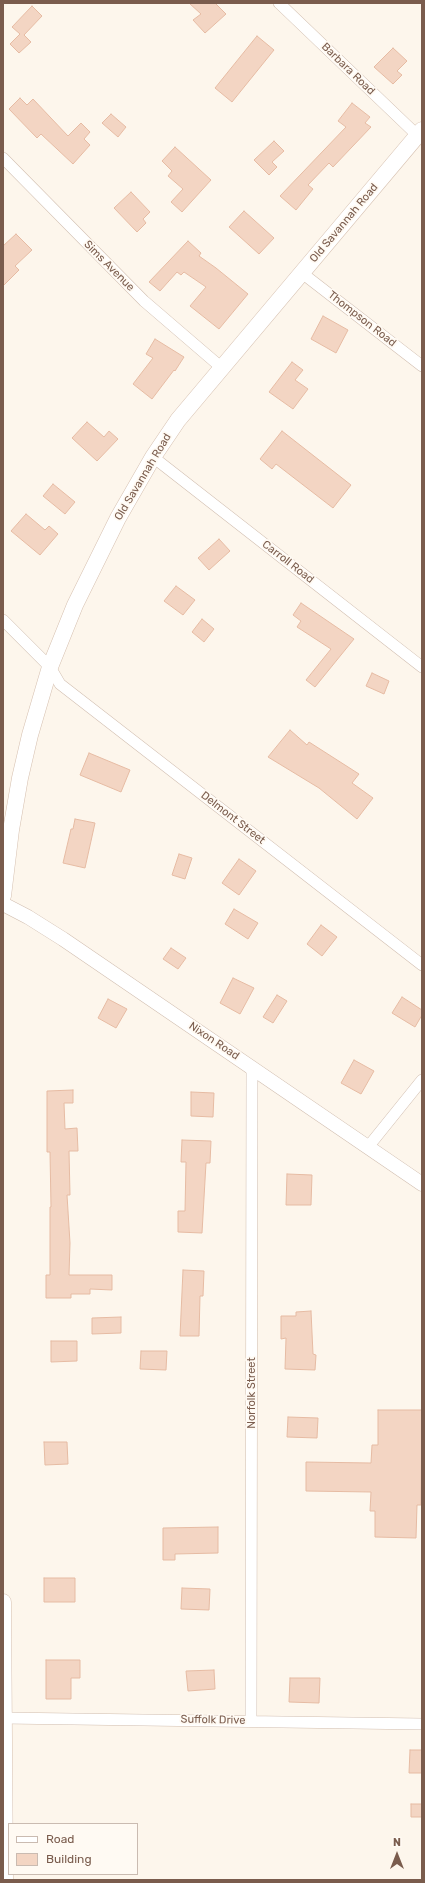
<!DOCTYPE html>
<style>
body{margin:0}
#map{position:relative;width:425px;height:1883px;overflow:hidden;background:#fdf6ec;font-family:Rubik,sans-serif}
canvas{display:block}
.frame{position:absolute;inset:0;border:4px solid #7a5c4d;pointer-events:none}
.legend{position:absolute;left:8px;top:1823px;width:130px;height:52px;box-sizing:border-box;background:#fffaf3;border:1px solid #cabbb1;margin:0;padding:5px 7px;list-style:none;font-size:12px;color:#7a5c4d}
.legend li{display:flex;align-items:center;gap:8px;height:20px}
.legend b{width:20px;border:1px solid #cabbb1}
.north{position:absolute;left:377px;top:1835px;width:40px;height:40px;-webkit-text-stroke:3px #fffaf3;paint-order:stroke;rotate:0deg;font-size:11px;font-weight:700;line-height:16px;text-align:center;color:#7a5c4d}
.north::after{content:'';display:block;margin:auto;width:14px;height:18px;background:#7a5c4d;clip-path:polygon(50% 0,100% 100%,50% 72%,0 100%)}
</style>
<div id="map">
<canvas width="425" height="1883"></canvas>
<div class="frame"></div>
<ul class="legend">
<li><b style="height:5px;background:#fff"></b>Road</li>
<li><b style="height:11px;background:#f3d5c3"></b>Building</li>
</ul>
<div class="north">N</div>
</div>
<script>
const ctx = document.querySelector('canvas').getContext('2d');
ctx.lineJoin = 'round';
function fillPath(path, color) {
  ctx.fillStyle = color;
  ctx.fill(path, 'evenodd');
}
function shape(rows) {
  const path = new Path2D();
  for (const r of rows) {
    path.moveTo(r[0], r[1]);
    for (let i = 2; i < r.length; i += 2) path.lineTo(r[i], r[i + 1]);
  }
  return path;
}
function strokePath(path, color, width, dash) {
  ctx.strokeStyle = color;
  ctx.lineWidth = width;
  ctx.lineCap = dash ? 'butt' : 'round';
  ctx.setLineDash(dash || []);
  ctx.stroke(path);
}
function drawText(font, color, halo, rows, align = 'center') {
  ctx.font = font + ' Rubik,sans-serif';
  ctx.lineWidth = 3.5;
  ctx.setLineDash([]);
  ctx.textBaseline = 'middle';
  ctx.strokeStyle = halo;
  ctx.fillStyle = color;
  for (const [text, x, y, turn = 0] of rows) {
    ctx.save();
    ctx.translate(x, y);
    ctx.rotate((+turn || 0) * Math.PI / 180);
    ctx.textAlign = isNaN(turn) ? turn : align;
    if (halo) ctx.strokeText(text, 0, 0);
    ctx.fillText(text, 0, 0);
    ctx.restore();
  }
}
const building = shape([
 [189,3,215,3,226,14,205,33,193,20,201,14,189,3],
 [32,6,42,16,24,35,31,42,19,53,10,44,20,34,12,27,32,6],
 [257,36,274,50,232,102,215,88,257,36],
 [393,48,407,61,397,71,402,75,393,84,374,67,393,48],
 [20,98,27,105,33,99,68,136,81,123,90,132,84,139,90,145,73,164,41,134,37,138,9,109,20,98],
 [352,103,370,117,365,123,371,127,333,167,329,163,308,185,313,189,296,210,280,196,346,127,338,121,352,103],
 [111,114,126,127,118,137,102,123,111,114],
 [274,141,284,151,272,162,277,167,269,175,254,160,274,141],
 [175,147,211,180,182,212,171,202,183,189,168,176,172,171,162,161,175,147],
 [131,192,150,212,143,219,146,223,137,232,114,208,131,192],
 [244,211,274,238,259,254,229,227,244,211],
 [16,234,32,250,15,266,19,270,3,286,3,246,16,234],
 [188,241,201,253,199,256,216,268,248,294,219,329,190,306,206,287,184,272,181,275,177,272,160,291,149,282,188,241],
 [323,316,348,330,336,353,311,339,323,316],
 [155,339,184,357,175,371,174,370,152,399,133,384,153,358,146,354,155,339],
 [292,362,303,370,295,380,308,389,293,409,269,392,292,362],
 [87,422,104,437,109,431,118,439,97,461,72,438,87,422],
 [282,431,351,485,333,508,276,464,272,469,260,459,282,431],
 [53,484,75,502,65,514,43,496,53,484],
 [26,514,45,530,49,526,58,534,40,555,11,531,26,514],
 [219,539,230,551,209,570,198,558,219,539],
 [176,586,195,600,183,615,164,601,176,586],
 [301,603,354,639,315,687,306,680,331,649,297,627,301,621,293,615,301,603],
 [202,619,214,629,204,642,192,632,202,619],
 [372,673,389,681,384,694,366,686,372,673],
 [290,730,307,745,309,742,359,774,352,783,373,798,357,819,319,788,268,757,290,730],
 [89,753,130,770,121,792,80,775,89,753],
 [75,819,95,823,85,868,63,863,71,829,73,829,75,819],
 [179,854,192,858,185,879,172,875,179,854],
 [239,859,256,871,239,895,222,883,239,859],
 [234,909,258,923,248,939,225,924,234,909],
 [321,925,337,937,322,956,307,944,321,925],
 [171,948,186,958,178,969,163,959,171,948],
 [233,978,254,988,240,1014,220,1003,233,978],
 [277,995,287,1001,273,1023,263,1017,277,995],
 [402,997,422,1010,422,1015,415,1027,392,1013,402,997],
 [108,999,127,1009,116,1028,98,1018,108,999],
 [354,1060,374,1071,361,1094,341,1083,354,1060],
 [73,1090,73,1103,64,1103,65,1129,77,1128,78,1151,69,1151,70,1195,67,1195,70,1243,69,1275,112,1275,112,1290,90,1289,90,1294,71,1294,71,1298,46,1298,46,1275,50,1275,50,1207,51,1207,50,1152,47,1152,47,1091,73,1090],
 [191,1092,214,1093,213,1117,191,1116,191,1092],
 [182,1140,211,1141,210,1163,206,1163,202,1233,178,1232,178,1211,185,1211,186,1162,181,1162,182,1140],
 [287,1174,312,1175,311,1205,286,1205,287,1174],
 [183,1270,204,1271,203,1296,200,1296,199,1336,180,1336,183,1270],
 [311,1311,313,1354,316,1355,315,1370,285,1369,286,1338,281,1339,281,1316,296,1316,296,1312,311,1311],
 [121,1317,121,1333,92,1334,92,1318,121,1317],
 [51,1341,77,1341,77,1361,51,1362,51,1341],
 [141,1351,167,1351,166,1370,140,1369,141,1351],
 [378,1410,422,1410,421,1505,417,1505,416,1538,375,1537,375,1511,370,1511,371,1492,306,1491,306,1462,371,1463,372,1445,378,1445,378,1410],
 [288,1417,318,1418,317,1438,287,1437,288,1417],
 [44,1442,67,1442,68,1464,45,1465,44,1442],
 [218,1527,218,1553,175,1554,175,1560,163,1560,163,1528,218,1527],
 [44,1578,75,1578,75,1602,44,1602,44,1578],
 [182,1588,210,1589,209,1610,181,1609,182,1588],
 [46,1660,80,1660,80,1678,71,1678,71,1699,46,1699,46,1660],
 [214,1670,215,1689,188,1691,186,1671,214,1670],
 [290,1678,320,1678,319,1703,289,1702,290,1678],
 [410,1750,422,1750,422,1773,409,1773,410,1750],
 [411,1804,422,1804,422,1817,411,1817,411,1804]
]);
const minor = shape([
 [279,3,417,135],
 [3,158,144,301,222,368],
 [302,273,422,366],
 [153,457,422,667],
 [3,620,50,667,60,684,422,965],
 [368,1147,422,1080],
 [4,1718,422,1724],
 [251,1720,252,1067]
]);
const tertiary = shape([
 [3,904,28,917,63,939,422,1184]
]);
const secondary = shape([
 [3,896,11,830,20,778,30,735,50,667,75,605,118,518,153,457,178,420,422,130],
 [3,1602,5,1880]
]);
const streetNames = [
 ["Barbara Road",348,69,44],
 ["Old Savannah Road",344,223,-50],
 ["Sims Avenue",109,266,45],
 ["Thompson Road",362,319,38],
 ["Old Savannah Road",143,477,-59],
 ["Carroll Road",288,562,38],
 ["Delmont Street",233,818,38],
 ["Nixon Road",214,1041,34],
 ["Norfolk Street",252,1393,-90],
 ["Suffolk Drive",213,1720,1]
];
fillPath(building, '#f3d5c3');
strokePath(building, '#e6bba3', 1);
strokePath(minor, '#d1beb0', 12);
strokePath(tertiary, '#d1beb0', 15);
strokePath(secondary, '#d6c0b0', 17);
strokePath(minor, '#fff', 11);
strokePath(tertiary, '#fff', 14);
strokePath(secondary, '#fff', 16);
drawText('11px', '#7a5c4d', '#fffaf3', streetNames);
</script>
